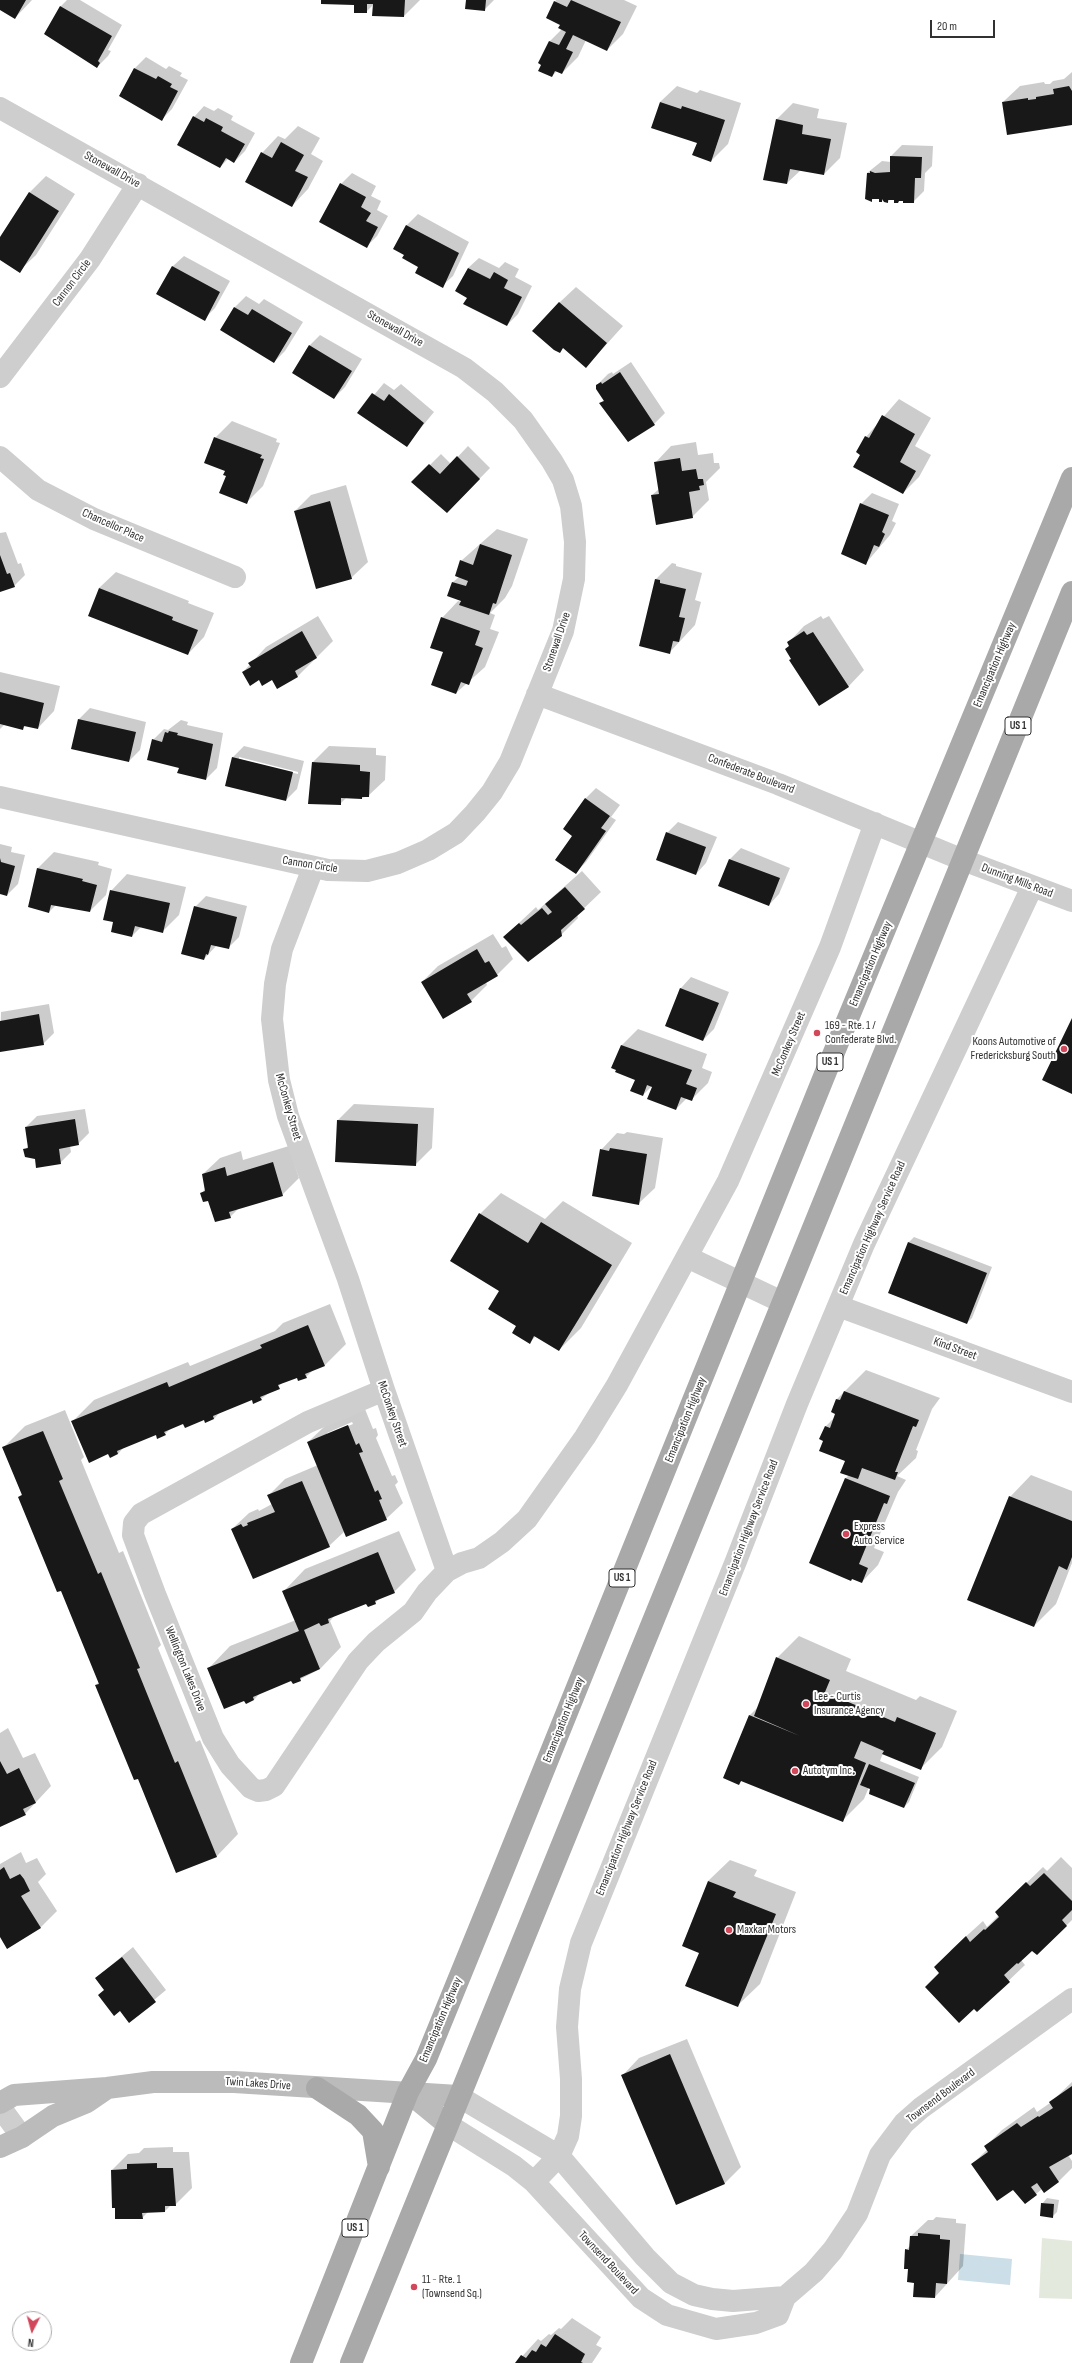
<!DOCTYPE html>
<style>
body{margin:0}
#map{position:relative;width:1072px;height:2363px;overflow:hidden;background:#fff;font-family:"Sofia Sans Condensed",sans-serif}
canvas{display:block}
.north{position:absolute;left:12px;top:2311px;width:40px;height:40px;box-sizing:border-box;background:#fff;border:1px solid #adadad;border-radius:50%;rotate:186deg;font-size:11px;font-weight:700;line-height:16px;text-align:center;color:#313131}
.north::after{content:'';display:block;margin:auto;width:14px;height:18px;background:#d2485b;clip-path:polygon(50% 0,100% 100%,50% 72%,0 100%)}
.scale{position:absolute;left:930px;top:20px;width:65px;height:18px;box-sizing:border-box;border:2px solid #313131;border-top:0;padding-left:5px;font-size:12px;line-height:14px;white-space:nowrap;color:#313131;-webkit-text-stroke:3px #fff;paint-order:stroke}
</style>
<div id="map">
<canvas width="1072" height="2363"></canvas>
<div class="north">N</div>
<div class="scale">20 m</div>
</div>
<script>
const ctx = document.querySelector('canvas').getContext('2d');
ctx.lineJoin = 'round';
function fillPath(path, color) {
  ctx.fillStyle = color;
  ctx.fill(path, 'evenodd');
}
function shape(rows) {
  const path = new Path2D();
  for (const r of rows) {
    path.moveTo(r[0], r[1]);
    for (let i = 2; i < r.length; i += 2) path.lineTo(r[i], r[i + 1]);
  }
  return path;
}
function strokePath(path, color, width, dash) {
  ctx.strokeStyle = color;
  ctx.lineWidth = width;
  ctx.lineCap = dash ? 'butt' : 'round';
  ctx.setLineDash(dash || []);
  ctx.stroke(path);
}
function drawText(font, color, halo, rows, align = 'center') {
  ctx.font = font + ' "Sofia Sans Condensed",sans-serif';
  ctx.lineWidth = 4;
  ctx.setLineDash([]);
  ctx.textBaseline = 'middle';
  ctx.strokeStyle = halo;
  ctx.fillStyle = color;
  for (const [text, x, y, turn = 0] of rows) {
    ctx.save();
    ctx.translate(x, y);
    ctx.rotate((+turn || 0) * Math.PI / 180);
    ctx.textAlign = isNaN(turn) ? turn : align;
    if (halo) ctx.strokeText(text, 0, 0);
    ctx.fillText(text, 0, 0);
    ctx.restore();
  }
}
const green = shape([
 [1042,2238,1072,2241,1072,2299,1039,2298]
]);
const water = shape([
 [960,2254,1012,2259,1010,2285,958,2280]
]);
const shadow = shape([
 [0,0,32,0,15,18,0,9],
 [67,0,80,0,122,25,108,50,111,51,108,56,97,67,45,34,61,6],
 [322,0,420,0,404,16,374,4,366,12,355,4],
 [467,0,494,0,484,10],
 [556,0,624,0,637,6,623,34,607,50,586,40,578,57,562,73,557,71,552,76,540,63,550,41,562,29,561,24,547,18],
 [146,57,166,69,169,66,182,73,180,76,188,80,172,109,162,119,121,95,135,68],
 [1072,72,1072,124,1003,102,1020,86,1044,82,1045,84,1050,84,1053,81,1064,79],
 [677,86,697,93,700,90,741,103,728,144,711,161,698,142,660,102],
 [793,103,819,109,817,118,847,123,840,158,824,174,801,170,787,183,776,120],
 [204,106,214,111,218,108,233,116,231,120,255,133,245,151,234,162,228,159,220,167,194,117],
 [298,126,320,138,311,154,323,161,308,189,292,206,247,182,262,153,278,136,285,139],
 [902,145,933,146,932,166,925,173,924,191,913,202,890,199,888,202,884,200,882,201,880,198,869,200,867,173,882,161,891,162,891,156],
 [352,173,376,186,371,196,381,201,377,210,388,216,377,236,366,247,341,184],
 [46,176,75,194,36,255,19,271,0,259,0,239,30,192],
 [418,214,469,242,453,276,442,286,405,255,394,248,407,225],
 [184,256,230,281,215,308,204,319,158,294,173,266],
 [479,258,499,268,505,262,519,269,515,277,532,286,518,314,507,325,468,297,468,268],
 [576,287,623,326,586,367,559,303],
 [246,296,259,304,264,299,303,322,285,351,274,362,221,329,235,307],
 [320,335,362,359,345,387,334,398,309,346],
 [631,362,665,413,654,424,600,404,604,400,597,385,608,374,612,372,613,374],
 [384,383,394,390,401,384,434,412,406,446,359,413],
 [899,399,931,418,915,446,931,455,919,477,903,493,862,454,866,437],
 [232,421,277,439,276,442,280,443,263,486,247,502,227,476,215,438],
 [696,442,698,455,713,453,714,463,719,463,720,468,706,482,709,500,692,517,652,495,659,489,655,463,671,446],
 [468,446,490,468,447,512,413,482,441,454,451,464],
 [346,485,368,562,351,578,295,511,311,495],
 [872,493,899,504,892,521,896,523,890,535,866,563,861,504],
 [497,529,528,539,512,586,505,598,490,613,495,615,490,629,499,632,485,667,456,693,444,652,442,618,458,601,461,602,462,600,453,582,459,577,461,561],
 [6,532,18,564,21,563,25,575,14,586,0,589,0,533],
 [672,563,676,564,676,566,702,573,695,600,701,602,695,625,669,653,656,579],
 [116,572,189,601,188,603,214,613,204,637,188,654,99,588],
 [318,616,333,641,298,676,277,687,272,679,259,679,243,672,266,647],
 [821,616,823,619,829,616,864,670,848,687,792,658,786,649,790,645,788,643,804,626],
 [0,672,60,686,54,711,38,728,26,725,23,728,5,724,0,729],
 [90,708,146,722,140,750,129,761,72,748,79,719],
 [181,720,188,722,187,725,223,733,217,768,206,779,180,767,153,740,164,729,168,730],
 [244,746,304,761,297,789,286,800,226,785,233,757],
 [239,757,298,772,298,774,239,759],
 [329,746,376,748,376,755,386,756,385,780,368,796,362,798,347,797,340,804,313,762],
 [596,788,620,805,611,817,616,820,586,862,575,873,573,835,585,799],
 [678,822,717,837,706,863,696,874,667,833],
 [0,844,12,847,11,852,25,855,18,884,7,895,0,893],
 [741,848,790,868,779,894,769,905,719,886,730,859],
 [54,852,99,862,98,865,112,869,106,895,90,911,56,905,49,912,29,907,38,868],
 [582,871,601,892,577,915,578,918,561,935,504,937,536,907,538,910],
 [127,874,186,887,179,915,162,932,141,927,132,936,114,921,111,891],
 [206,896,247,906,239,937,228,948,217,945,204,959,195,907],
 [493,934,502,948,506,946,513,959,497,975,486,982,487,985,471,1001,422,982,438,966],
 [691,977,729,992,714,1029,703,1040,666,1026,681,988],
 [49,1004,54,1033,43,1044,0,1051,1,1012],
 [638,1029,707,1054,702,1068,712,1072,708,1083,691,1100,687,1098,676,1109,653,1086,652,1086,643,1095,621,1046],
 [354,1104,434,1108,432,1148,415,1165,338,1120],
 [85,1109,89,1133,78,1144,70,1146,71,1152,60,1163,36,1159,25,1150,29,1145,26,1127,37,1116],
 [627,1132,663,1138,655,1188,638,1204,601,1150,617,1133,624,1134],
 [289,1146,299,1178,282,1195,240,1207,230,1217,202,1193,205,1189,203,1174,220,1158,241,1151,243,1160],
 [501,1193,545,1219,563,1201,632,1243,581,1328,559,1350,536,1336,530,1342,501,1291,480,1214],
 [914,1237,992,1267,972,1318,967,1323,889,1293,909,1242],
 [330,1304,346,1344,325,1365,314,1369,306,1377,299,1380,298,1377,285,1381,261,1399,252,1399,220,1412,214,1419,184,1422,172,1427,165,1434,156,1434,124,1447,118,1454,109,1453,73,1421,94,1400,188,1362,190,1366,275,1331,283,1323],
 [866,1370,940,1398,932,1409,916,1450,918,1451,916,1458,897,1476,906,1480,898,1492,874,1548,884,1552,878,1565,862,1582,811,1563,846,1478,849,1475,846,1460,825,1440,825,1427,835,1417,836,1413,832,1411,837,1399],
 [365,1409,373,1429,376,1428,378,1435,376,1438,392,1476,395,1475,398,1482,395,1485,403,1503,386,1519,345,1531,329,1546,232,1529,249,1513,258,1509,259,1511,272,1504,269,1495,285,1479,318,1465,308,1442,325,1426],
 [352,1422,353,1424,327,1435,327,1433],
 [65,1410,84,1457,81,1460,119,1553,123,1551,161,1645,158,1648,196,1742,200,1740,238,1834,217,1856,177,1872,138,1778,96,1685,99,1682,61,1589,19,1497,22,1494,3,1448,25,1426],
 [1031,1475,1072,1491,1072,1563,1056,1604,1034,1626,1010,1497],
 [399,1531,416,1570,394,1592,381,1597,375,1603,367,1603,335,1615,330,1621,341,1647,320,1669,293,1683,292,1680,260,1693,254,1700,209,1668,230,1646,296,1620,284,1591,305,1569],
 [799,1636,851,1659,846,1671,916,1700,920,1696,957,1711,942,1747,920,1769,883,1753,880,1761,919,1777,909,1802,904,1807,869,1787,864,1799,842,1821,742,1780,738,1784,750,1715,759,1706,777,1658],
 [8,1728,23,1758,35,1753,51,1786,25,1814,0,1826,0,1733],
 [21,1852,26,1863,37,1858,46,1874,38,1882,57,1911,41,1927,7,1947,0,1935,0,1864],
 [1061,1857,1072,1868,1072,1920,1037,1954,1032,1949,1021,1960,1025,1965,977,2011,940,1972,951,1950,983,1921,987,1927,999,1915,1013,1896,1043,1867,1047,1871],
 [730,1860,757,1870,754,1876,796,1892,760,1984,738,2005,700,1953,708,1881],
 [133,1947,166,1990,129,2021,96,1978],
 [687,2039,741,2167,724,2184,623,2075,639,2058],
 [1072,2082,1072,2153,1068,2155,1072,2161,1072,2168,1059,2181,1044,2191,1042,2189,1025,2203,1013,2189,972,2164,988,2149,986,2146,1002,2130,1034,2107,1037,2112,1050,2103],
 [173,2147,173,2152,189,2152,192,2188,175,2205,171,2205,165,2211,148,2212,142,2218,112,2170,128,2154,139,2153,144,2148],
 [1047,2198,1059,2200,1057,2212,1052,2217,1042,2204],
 [936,2217,956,2219,956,2223,966,2224,963,2266,935,2297,915,2282,909,2269,906,2250,911,2245,911,2236,928,2220,933,2220],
 [572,2318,601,2337,596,2345,602,2348,592,2363,516,2363,538,2339,541,2341,549,2334,551,2335,559,2328,561,2329]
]);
const building = shape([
 [0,0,26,0,15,19,0,10],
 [321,0,405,0,404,17,372,16,373,4,367,4,367,13,354,13,354,5,321,4],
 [466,0,486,0,485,11,465,9],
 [571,0,621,22,607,51,573,35,566,49,573,52,562,74,555,71,552,77,538,71,541,65,538,63,549,41,559,45,566,32,558,28,560,25,546,18,554,1,567,7],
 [60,6,112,36,98,61,100,63,97,68,44,34],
 [134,68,156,79,158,76,172,84,170,87,178,91,162,121,119,96],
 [1069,86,1072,91,1072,125,1007,135,1002,102,1028,98,1028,100,1036,99,1036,97,1054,94,1053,89],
 [660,102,681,109,682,106,725,120,711,162,692,155,697,143,651,128],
 [193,116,204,122,206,118,223,127,221,131,245,144,234,163,226,158,220,168,177,145],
 [776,119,803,125,802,134,831,139,824,175,790,169,787,184,763,180],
 [281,142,304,155,295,171,308,177,292,207,245,182,261,152,272,158],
 [890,156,922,157,921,178,915,178,914,203,903,203,903,201,899,201,898,203,894,203,894,200,888,200,888,203,884,202,882,199,882,202,879,202,879,199,872,199,872,202,865,199,867,173,870,173,870,171,875,173,890,172],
 [340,183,366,197,361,207,371,213,366,221,378,227,367,248,319,222],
 [29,192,59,211,20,273,0,260,0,237],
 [406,225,459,253,443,288,415,273,418,267,402,258,404,255,393,249],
 [172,266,220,292,205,321,156,294],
 [468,268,490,279,494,272,508,280,504,288,522,297,507,326,463,304,467,298,455,291],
 [559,302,607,343,586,368,563,348,560,353,554,350,532,331],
 [234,307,248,315,252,309,292,333,274,363,220,330],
 [309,345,352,371,334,399,292,373],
 [620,372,655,425,628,442,599,403,604,401,596,389,596,385,601,382,602,384],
 [372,393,384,401,389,394,424,423,407,447,357,413],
 [882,415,915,434,900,462,916,471,903,494,853,467,860,455,856,452,865,436,869,438],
 [214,437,262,455,260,458,264,459,247,504,219,493,226,476,223,475,225,471,204,463],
 [457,456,480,479,447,513,411,482,429,464,440,474],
 [680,458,682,471,696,469,698,479,703,479,704,485,699,486,700,490,689,492,693,518,656,525,651,495,659,494,654,462],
 [330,501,352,579,316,589,294,511],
 [860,503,889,515,882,532,885,534,879,547,874,545,866,565,841,554],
 [480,544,512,555,496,604,493,603,489,615,459,605,461,601,447,596,452,582,466,586,468,581,455,576,460,560,473,565],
 [0,555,7,574,10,573,15,587,0,592],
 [655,579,660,580,660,583,686,589,679,617,685,618,679,642,673,641,670,654,639,646],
 [99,588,173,617,172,620,198,630,188,655,88,616],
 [441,617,480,631,475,645,483,648,469,685,461,682,456,694,431,685,443,652,430,648],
 [302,631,317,658,295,671,298,677,277,689,272,680,262,686,259,680,250,686,242,672,251,667,248,663],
 [804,631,807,635,813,632,849,687,819,706,789,660,791,659,785,649,789,646,787,642],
 [0,692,44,703,38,729,24,726,23,730,0,724],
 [78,719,136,732,129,762,71,749],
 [169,731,178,733,177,735,213,744,206,780,177,773,179,768,147,760,152,739,162,742,165,732,168,733],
 [232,757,293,772,286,801,225,786],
 [312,762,360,765,360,771,370,772,369,797,362,797,362,799,341,798,341,805,308,804],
 [585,798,610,816,601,828,606,831,576,874,555,860,572,836,563,829],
 [666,832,706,847,696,875,656,860],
 [0,858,1,862,15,866,7,896,0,894],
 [729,859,780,878,769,906,718,886],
 [37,868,83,879,82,881,97,885,90,912,51,905,49,913,28,907],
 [565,887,585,909,561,930,562,936,528,962,503,937,519,923,521,925,542,908,548,915,552,912,545,904],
 [110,890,170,903,163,933,135,926,132,937,111,932,113,922,103,920],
 [194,906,237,917,229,949,211,945,208,955,206,954,204,960,181,954],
 [477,949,485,963,489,961,498,976,467,994,472,1002,443,1019,421,982],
 [680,988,719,1003,703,1041,665,1026],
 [39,1014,44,1045,0,1052,0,1021],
 [1072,1018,1072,1094,1042,1080],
 [621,1045,692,1070,686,1084,697,1088,692,1101,681,1097,676,1110,647,1099,652,1087,647,1085,643,1096,630,1091,635,1080,615,1072,616,1070,611,1068],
 [75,1119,79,1145,59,1149,61,1164,36,1168,35,1159,25,1157,23,1149,28,1148,25,1127],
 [337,1120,418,1124,416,1166,335,1162],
 [610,1148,647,1154,639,1205,592,1196,600,1149,609,1151],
 [273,1162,283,1196,229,1212,231,1218,215,1222,208,1201,203,1202,200,1193,205,1191,202,1174,225,1167,227,1176],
 [479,1213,528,1243,541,1222,612,1265,559,1351,534,1336,530,1344,512,1333,516,1326,488,1309,499,1291,450,1261],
 [908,1242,987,1273,967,1324,888,1293],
 [308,1325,325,1366,305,1374,307,1378,298,1381,297,1378,278,1385,280,1389,260,1397,262,1400,253,1404,252,1400,213,1416,214,1419,205,1423,204,1420,185,1428,183,1424,164,1432,166,1435,157,1439,156,1435,117,1451,118,1454,110,1458,108,1454,89,1463,71,1421,167,1382,169,1387,262,1348,260,1345],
 [844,1391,919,1420,916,1427,913,1426,895,1472,898,1472,895,1480,862,1468,858,1479,840,1473,845,1461,819,1451,823,1441,819,1439,825,1426,830,1428,835,1414,831,1412,836,1399,840,1400],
 [348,1425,356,1445,359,1443,363,1452,359,1453,375,1492,378,1490,382,1499,379,1500,387,1520,346,1537,307,1442],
 [43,1431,63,1479,59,1481,98,1574,101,1572,140,1668,137,1669,175,1763,178,1761,217,1857,176,1873,138,1779,134,1780,95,1685,99,1684,61,1591,57,1592,18,1497,22,1495,2,1447],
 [845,1478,890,1496,887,1504,884,1503,859,1564,868,1568,862,1583,852,1579,851,1581,809,1563],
 [302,1481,330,1547,253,1579,231,1529,241,1524,243,1527,248,1525,247,1523,275,1512,267,1495],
 [1009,1496,1072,1521,1072,1557,1067,1570,1059,1566,1034,1627,967,1600],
 [378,1552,395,1593,375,1601,376,1604,368,1607,366,1604,328,1619,329,1623,321,1626,319,1623,304,1630,320,1669,300,1678,301,1681,293,1684,291,1681,253,1697,254,1700,246,1704,244,1701,224,1709,207,1668,299,1631,282,1591],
 [776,1657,830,1680,825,1692,895,1722,897,1717,936,1733,921,1770,882,1754,884,1751,861,1741,854,1758,866,1763,843,1822,741,1781,739,1785,723,1778,749,1715,800,1736,754,1716],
 [0,1761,7,1774,19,1768,36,1803,23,1809,26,1815,0,1827],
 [869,1764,915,1783,904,1808,869,1794,870,1789,860,1785],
 [4,1867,10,1879,20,1874,24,1879,30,1891,21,1896,41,1928,7,1949,0,1937,0,1870],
 [1044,1873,1072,1901,1072,1910,1062,1920,1067,1926,1037,1955,1032,1951,1018,1964,1017,1963,1004,1975,1010,1982,977,2012,974,2009,959,2023,925,1987,939,1973,934,1967,966,1936,970,1942,984,1929,985,1930,999,1917,995,1912,1026,1882,1030,1886],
 [708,1881,736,1892,733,1897,776,1914,738,2007,685,1986,699,1953,682,1946],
 [122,1957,156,2002,129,2023,120,2011,114,2016,98,1995,104,1990,95,1978],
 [670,2054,725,2184,676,2205,621,2075],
 [1072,2086,1072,2154,1049,2167,1059,2182,1044,2193,1037,2183,1031,2187,1037,2195,1025,2204,1013,2190,997,2201,971,2164,988,2152,984,2146,1017,2123,1021,2127,1038,2116,1039,2117,1053,2108,1049,2102],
 [157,2163,157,2168,173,2168,176,2206,165,2206,165,2212,142,2213,143,2219,115,2219,115,2208,112,2208,111,2170,127,2169,127,2164],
 [1041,2203,1054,2204,1053,2218,1040,2216],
 [918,2233,940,2235,940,2239,950,2240,947,2284,936,2283,935,2298,913,2297,914,2283,907,2282,908,2269,904,2269,905,2249,909,2250,910,2236,918,2236],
 [555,2334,585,2354,581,2362,583,2363,515,2363,521,2355,526,2358,532,2350,536,2352,541,2344,546,2347]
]);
const street = shape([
 [0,108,464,368,495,392,523,420,552,461,563,480,571,506,575,542,574,579,563,631,510,762,492,792,475,813,456,833,428,850,398,863,367,871,328,870,0,797],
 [0,377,90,259,138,184],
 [0,457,38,490,94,519,235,577],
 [537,694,778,784,963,860,1072,901],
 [313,868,282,949,275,984,272,1019,279,1080,288,1116,348,1279,384,1390,447,1571],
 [687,1257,782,1302],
 [838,1306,1072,1392],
 [384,1390,308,1422,141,1514,134,1523,133,1535,155,1594,213,1738,230,1765,251,1788,258,1791,266,1790,274,1786,358,1661,376,1642,413,1612,427,1592,447,1571,462,1563,479,1558,502,1542,527,1519,585,1437,617,1385,728,1181,830,947,875,823],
 [458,2096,559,2156,645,2257,671,2283,694,2295,712,2299,733,2301,785,2297],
 [0,2107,22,2137],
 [447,2124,514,2166,534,2182,641,2298,667,2315,716,2329,756,2323,778,2315,785,2297,814,2272,833,2250,857,2214,880,2155,904,2123,921,2108,1072,1999],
 [534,2182,559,2156,568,2136,571,2116,571,2079,567,2027,570,1989,581,1943,736,1561,797,1404,864,1244,1032,887]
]);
const secondary = shape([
 [408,2092,447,2124],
 [0,2103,14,2095,107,2088,153,2082,234,2082,458,2096],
 [0,2147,22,2137,53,2116,87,2102,106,2089]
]);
const primary = shape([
 [317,2088,358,2115,373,2131,379,2167],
 [301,2363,408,2092,426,2059,502,1873,825,1074,1072,478],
 [351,2363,1072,592]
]);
const markers = [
 [817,1033,4,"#d2485b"],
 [1064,1049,4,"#d2485b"],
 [846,1534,4,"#d2485b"],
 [806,1704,4,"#d2485b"],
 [795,1771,4,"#d2485b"],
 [729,1930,4,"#d2485b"],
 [414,2287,4,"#d2485b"]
];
const shields = [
 [1018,726,26],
 [830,1062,26],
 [622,1578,26],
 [355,2228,26]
];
const shieldNames = [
 ["US 1",1018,726],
 ["US 1",830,1062],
 ["US 1",622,1578],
 ["US 1",355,2228]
];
const streetNames = [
 ["Stonewall Drive",112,170,29],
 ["Cannon Circle",72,283,-53],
 ["Stonewall Drive",395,329,29],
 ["Chancellor Place",113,526,24],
 ["Stonewall Drive",557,642,-71],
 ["Emancipation Highway",995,665,-67],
 ["Confederate Boulevard",751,774,21],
 ["Cannon Circle",310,865,9],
 ["Dunning Mills Road",1017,881,21],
 ["Emancipation Highway",871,964,-67],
 ["McConkey Street",789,1044,-67],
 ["McConkey Street",288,1107,74],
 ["Emancipation Highway Service Road",873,1228,-66],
 ["Kind Street",955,1349,20],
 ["McConkey Street",392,1414,71],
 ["Emancipation Highway",686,1420,-68],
 ["Emancipation Highway Service Road",749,1528,-69],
 ["Wellington Lakes Drive",185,1669,68],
 ["Emancipation Highway",564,1720,-68],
 ["Emancipation Highway Service Road",627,1828,-68],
 ["Emancipation Highway",441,2020,-67],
 ["Twin Lakes Drive",258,2084,4],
 ["Townsend Boulevard",941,2096,-37],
 ["Townsend Boulevard",608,2263,47]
];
const poiNames = [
 ["169 - Rte. 1 /",825,1026],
 ["Confederate Blvd.",825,1040],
 ["Koons Automotive of",1056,1042,"right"],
 ["Fredericksburg South",1056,1056,"right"],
 ["Express",854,1527],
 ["Auto Service",854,1541],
 ["Lee - Curtis",814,1697],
 ["Insurance Agency",814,1711],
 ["Autotym Inc.",803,1771],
 ["Maxkar Motors",737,1930],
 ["11 - Rte. 1",422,2280],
 ["(Townsend Sq.)",422,2294]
];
fillPath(green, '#e4e9dd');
fillPath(water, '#ccdee7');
fillPath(shadow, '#0003');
fillPath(building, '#181818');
strokePath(street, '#cecece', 22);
strokePath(secondary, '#bbb', 22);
strokePath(primary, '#a9a9a9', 22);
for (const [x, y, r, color] of markers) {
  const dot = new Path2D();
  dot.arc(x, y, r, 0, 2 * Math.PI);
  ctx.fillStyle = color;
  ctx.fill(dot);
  strokePath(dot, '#fff', 1.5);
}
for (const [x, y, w] of shields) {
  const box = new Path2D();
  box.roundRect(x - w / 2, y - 9, w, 18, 3);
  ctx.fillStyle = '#fff';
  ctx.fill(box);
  strokePath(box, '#313131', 1);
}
drawText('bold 11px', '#313131', null, shieldNames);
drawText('12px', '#313131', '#fff', streetNames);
drawText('12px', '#313131', '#fff', poiNames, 'left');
</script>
